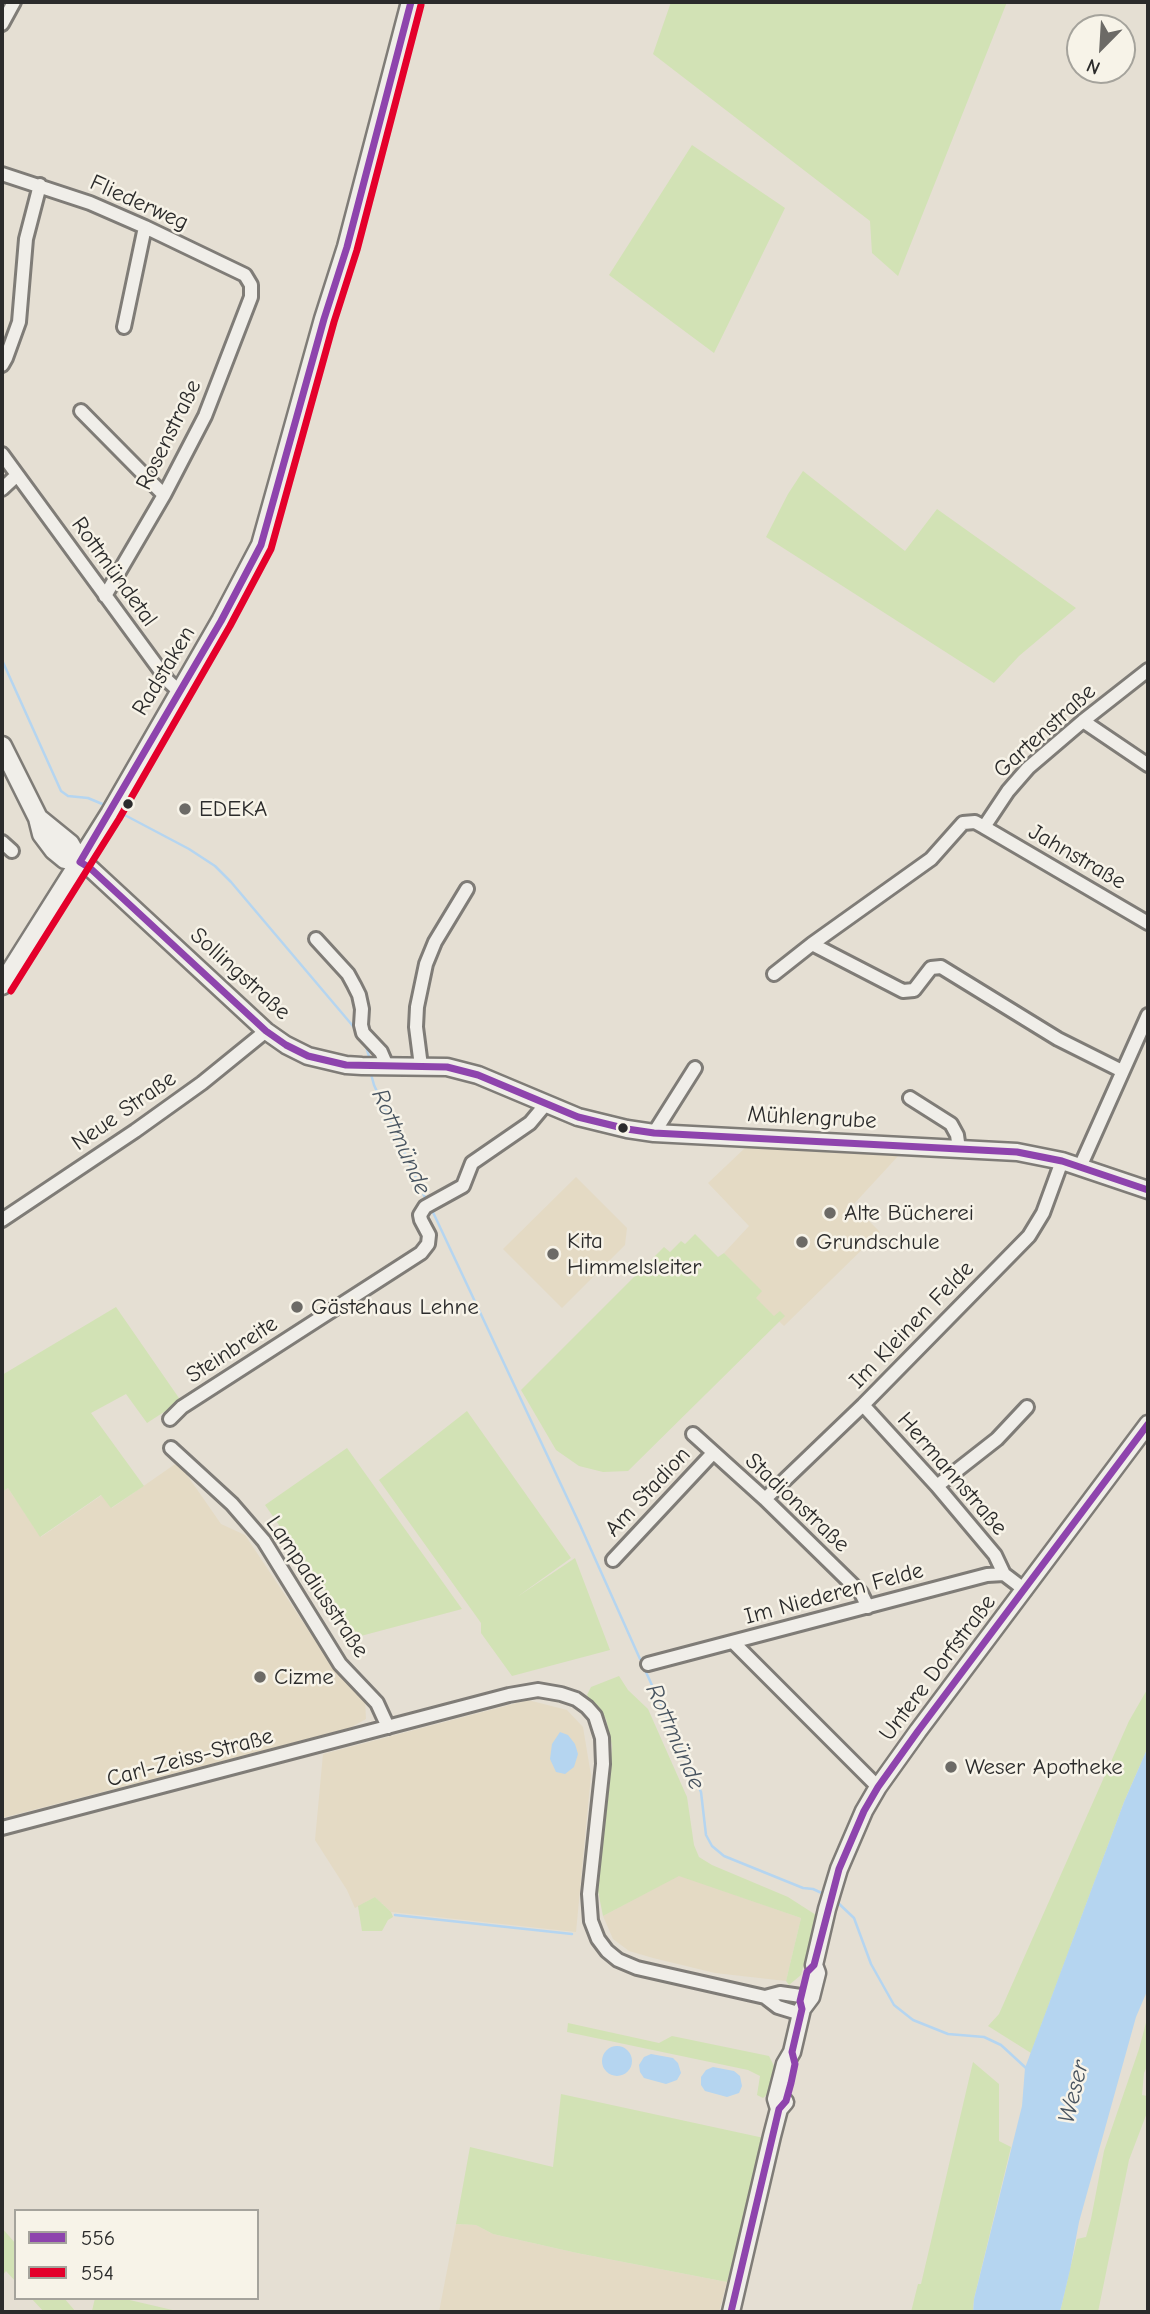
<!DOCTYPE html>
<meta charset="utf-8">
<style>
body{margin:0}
#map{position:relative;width:1150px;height:2314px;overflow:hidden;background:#e5dfd3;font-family:"Comic Neue",sans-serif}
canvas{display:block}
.frame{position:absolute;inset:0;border:4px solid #2b2b2b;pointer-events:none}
.legend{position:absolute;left:14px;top:2209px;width:245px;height:91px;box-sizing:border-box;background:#f7f3e8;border:2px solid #a5a39c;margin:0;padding:9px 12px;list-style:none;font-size:21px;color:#2b2b2b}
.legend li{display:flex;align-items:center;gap:14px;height:35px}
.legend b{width:35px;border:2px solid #a5a39c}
.north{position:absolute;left:1066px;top:14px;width:70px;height:70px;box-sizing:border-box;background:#f7f3e8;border:2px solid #a5a39c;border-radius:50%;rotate:204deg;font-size:19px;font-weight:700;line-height:28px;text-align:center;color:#2b2b2b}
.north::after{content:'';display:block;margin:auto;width:24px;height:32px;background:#6c6a66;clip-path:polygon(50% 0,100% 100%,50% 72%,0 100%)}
</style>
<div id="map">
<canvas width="1150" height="2314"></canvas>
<div class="frame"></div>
<ul class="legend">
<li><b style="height:9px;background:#8e44ad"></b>556</li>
<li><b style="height:9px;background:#e4002b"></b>554</li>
</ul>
<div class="north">N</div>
</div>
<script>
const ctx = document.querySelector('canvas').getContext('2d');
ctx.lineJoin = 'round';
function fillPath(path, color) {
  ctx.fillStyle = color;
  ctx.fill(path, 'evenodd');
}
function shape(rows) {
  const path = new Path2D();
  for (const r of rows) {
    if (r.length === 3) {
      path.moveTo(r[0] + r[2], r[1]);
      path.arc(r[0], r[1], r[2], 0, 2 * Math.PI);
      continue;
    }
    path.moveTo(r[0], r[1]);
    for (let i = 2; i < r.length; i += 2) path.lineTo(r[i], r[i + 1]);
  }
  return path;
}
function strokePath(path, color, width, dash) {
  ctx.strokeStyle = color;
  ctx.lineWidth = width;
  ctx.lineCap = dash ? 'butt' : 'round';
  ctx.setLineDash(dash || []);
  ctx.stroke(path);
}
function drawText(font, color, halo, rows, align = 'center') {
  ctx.font = font + ' "Comic Neue",sans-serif';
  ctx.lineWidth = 5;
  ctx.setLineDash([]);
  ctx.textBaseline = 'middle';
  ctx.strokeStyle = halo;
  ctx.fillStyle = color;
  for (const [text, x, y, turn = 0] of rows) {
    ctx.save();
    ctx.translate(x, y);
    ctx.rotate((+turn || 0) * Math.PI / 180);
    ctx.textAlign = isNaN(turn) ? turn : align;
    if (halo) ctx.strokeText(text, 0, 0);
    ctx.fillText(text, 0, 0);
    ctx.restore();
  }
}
const built = shape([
 [745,1148,900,1154,853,1205,880,1232,784,1326,755,1298,761,1291,724,1253,749,1226,708,1183],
 [576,1177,627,1228,625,1245,562,1308,503,1249],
 [178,1462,221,1524,245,1535,333,1667,365,1699,366,1719,350,1728,2,1818,2,1492,8,1488,41,1537,102,1495,112,1508],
 [528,1700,567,1710,583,1727,591,1775,576,1932,391,1912,375,1897,355,1908,347,1890,315,1840,323,1754],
 [679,1875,801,1918,786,1981,715,1973,653,1958,629,1951,613,1939,603,1916],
 [456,2224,476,2225,493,2234,577,2253,727,2282,719,2312,439,2312]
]);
const green = shape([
 [671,2,1007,2,898,276,872,253,870,221,653,54],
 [692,145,785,208,714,353,609,275],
 [803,471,905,551,937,509,1076,608,1019,656,994,683,766,537,788,494],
 [695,1234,718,1257,724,1253,762,1291,756,1298,774,1316,780,1311,785,1316,628,1471,603,1472,579,1466,556,1450,521,1390,664,1247,670,1252,681,1241,685,1244],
 [116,1307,181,1401,147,1423,126,1394,91,1413,144,1486,111,1508,101,1495,40,1537,8,1488,2,1492,2,1375],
 [467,1411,571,1558,517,1597,575,1558,610,1650,512,1676,481,1633,481,1623,379,1480],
 [347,1448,462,1609,357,1637,265,1505],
 [619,1676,628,1690,648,1709,687,1797,694,1845,699,1857,712,1865,788,1897,816,1915,801,1975,789,1985,786,1981,801,1918,679,1876,603,1916,598,1891,612,1746,606,1719,587,1695,591,1687],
 [1148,1688,1148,1747,1124,1802,1031,2053,988,2026,999,2014,1129,1721],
 [375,1897,391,1912,393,1917,388,1920,382,1931,362,1931,358,1906],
 [1148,2015,1148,2064,1144,2073,1142,2095,1147,2096,1148,2110,1129,2160,1098,2312,1060,2312,1077,2239,1086,2237,1091,2219,1104,2151,1139,2049],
 [568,2023,659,2043,672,2036,769,2056,774,2066,770,2092,763,2098,757,2095,760,2076,748,2070,567,2032],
 [973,2062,999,2084,999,2141,1011,2147,974,2299,973,2312,911,2312,918,2284,921,2284],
 [561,2094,764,2138,727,2282,577,2253,493,2234,476,2225,456,2224,470,2147,553,2167],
 [2,2228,16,2244,16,2282,6,2271,2,2276],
 [31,2298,64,2298,76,2312,44,2312],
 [95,2298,121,2298,181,2312,95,2312,92,2311]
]);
const water = shape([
 [560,1732,568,1735,575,1744,578,1754,574,1767,565,1774,556,1772,550,1759,552,1744],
 [1148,1747,1148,1989,1136,2017,1079,2222,1070,2270,1060,2312,973,2312,974,2299,1022,2106,1025,2068,1124,1802],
 [617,2061,15],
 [651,2054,673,2058,678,2063,681,2073,677,2080,666,2084,644,2078,640,2072,639,2065,644,2057],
 [713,2067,734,2071,740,2076,742,2086,739,2093,727,2097,705,2091,701,2085,701,2077,706,2070]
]);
const stream = shape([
 [2,660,61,791,68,796,88,798,107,806],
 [119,812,189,849,215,866,231,882,358,1032],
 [365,1043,370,1060],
 [371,1074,374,1085,427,1202],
 [431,1208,580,1525,640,1659],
 [645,1670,701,1792,706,1835,712,1846,724,1856,803,1888,813,1889,826,1895],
 [835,1900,854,1918,871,1964,894,2005,913,2020,948,2034,984,2037,1001,2045,1026,2068],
 [395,1915,572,1934]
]);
const minor = shape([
 [2,24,14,2],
 [2,174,90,203,145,227,245,275,251,285,251,297,205,416,164,495,105,596],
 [124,327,145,227],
 [2,365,6,358,19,322,26,239,40,185],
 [81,411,164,495],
 [2,454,168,681,180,692],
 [2,489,17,475],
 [1083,721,1148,765],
 [984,827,1148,923],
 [2,842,12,851],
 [316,939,348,974,354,985,359,995,362,1009,361,1025,363,1033,381,1052,387,1066],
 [812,944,903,991,914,990,931,968,941,967,1058,1039,1122,1071],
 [774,974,812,944,931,859,963,823,975,822,984,827,1008,791,1028,768,1083,721,1148,670],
 [421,1066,416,1027,417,1007,426,964,435,942,467,889],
 [910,1098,951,1124,957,1135,959,1149],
 [654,1133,695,1068],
 [1080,1167,1148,1015],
 [2,1220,135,1131,202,1083,266,1031],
 [863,1405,937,1486,995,1555,1004,1574],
 [170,1419,182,1407,421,1253,428,1244,429,1235,421,1220,420,1215,425,1207,463,1186,472,1163,530,1123,545,1105],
 [693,1434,765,1499,861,1593,868,1607],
 [171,1448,232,1504,264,1541,340,1664,377,1703,388,1727],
 [937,1486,997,1439,1027,1407],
 [765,1499,863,1405,1029,1236,1043,1213,1062,1161],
 [613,1560,713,1453],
 [733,1642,878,1787],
 [648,1664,987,1575,1004,1574,1025,1590],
 [2,1828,509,1695,538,1690,561,1694,576,1699,587,1707,595,1716,602,1738,603,1764,589,1894,591,1921,598,1939,607,1951,618,1960,637,1968,765,1997,778,2007,801,2014],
 [765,1997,780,1993,801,1996]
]);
const tertiary = shape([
 [80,862,90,868,266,1031,286,1045,308,1056,346,1065,362,1066,447,1067,478,1075,578,1117,627,1129,654,1133,1017,1152,1062,1161,1148,1190],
 [779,2109,776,2099,785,2064,792,2052,802,2009,811,1997,817,1973,814,1965,827,1909,839,1869,864,1811,878,1787,918,1731,1148,1424],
 [731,2312,772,2136,779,2109,785,2102]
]);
const secondary = shape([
 [2,746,38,818,42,834,54,850,65,859,80,862],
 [38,818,70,844,80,862],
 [2,985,110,814,221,621,261,545,324,319,347,247,411,2]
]);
const bus1 = shape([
 [80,862,90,868,266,1031,286,1045,308,1056,346,1065,447,1067,478,1075,578,1117,627,1129,654,1133,1017,1152,1062,1161,1148,1190],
 [80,862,221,621,261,545,324,319,347,247,411,2],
 [731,2312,779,2109,786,2101,791,2083,795,2064,792,2052,802,2009,800,2001,807,1972,814,1965,839,1869,864,1811,878,1787,918,1731,1148,1424]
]);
const bus2 = shape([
 [11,991,119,819,230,626,271,549,334,322,357,250,421,5]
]);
const markers = [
 [128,804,6,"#2b2b2b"],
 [185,809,7,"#6c6a66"],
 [623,1128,6,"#2b2b2b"],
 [830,1213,7,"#6c6a66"],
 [802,1242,7,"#6c6a66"],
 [553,1254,7,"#6c6a66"],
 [297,1307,7,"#6c6a66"],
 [260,1677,7,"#6c6a66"],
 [951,1767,7,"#6c6a66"]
];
const streetNames = [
 ["Fliederweg",139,203,24],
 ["Rosenstraße",169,435,-64],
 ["Rottmündetal",114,572,54],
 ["Radstaken",164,671,-59],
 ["Gartenstraße",1045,731,-42],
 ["Jahnstraße",1077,857,30],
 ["Sollingstraße",240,974,42],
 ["Neue Straße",124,1111,-35],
 ["Mühlengrube",812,1118,3],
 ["Im Kleinen Felde",912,1325,-46],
 ["Steinbreite",232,1350,-33],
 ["Hermannstraße",952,1474,49],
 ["Am Stadion",648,1492,-47],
 ["Stadionstraße",797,1503,43],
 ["Lampadiusstraße",317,1587,56],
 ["Im Niederen Felde",834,1594,-15],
 ["Untere Dorfstraße",938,1668,-53],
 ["Carl-Zeiss-Straße",190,1758,-15]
];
const poiNames = [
 ["EDEKA",199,809],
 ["Alte Bücherei",844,1213],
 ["Kita",567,1241],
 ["Himmelsleiter",567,1267],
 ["Grundschule",816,1242],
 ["Gästehaus Lehne",311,1307],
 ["Cizme",274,1677],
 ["Weser Apotheke",965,1767]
];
const waterNames = [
 ["Rottmünde",401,1142,66],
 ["Rottmünde",675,1737,66],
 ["Weser",1074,2092,-76]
];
fillPath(built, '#e4dac4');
fillPath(green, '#d2e2b5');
fillPath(water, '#b5d5f0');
strokePath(stream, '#b5d5f0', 2.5);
strokePath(minor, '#7f7c77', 18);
strokePath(tertiary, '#7f7c77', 21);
strokePath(secondary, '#7f7c77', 23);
strokePath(minor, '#f0eee9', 12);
strokePath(tertiary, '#f0eee9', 16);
strokePath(secondary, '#f0eee9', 18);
strokePath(bus1, '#8e44ad', 7);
strokePath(bus2, '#e4002b', 7);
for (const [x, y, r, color] of markers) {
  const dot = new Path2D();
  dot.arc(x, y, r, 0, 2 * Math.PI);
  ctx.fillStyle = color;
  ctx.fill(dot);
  strokePath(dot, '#f7f3e8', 2.5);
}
drawText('23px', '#2b2b2b', '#f7f3e8', streetNames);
drawText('23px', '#2b2b2b', '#f7f3e8', poiNames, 'left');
drawText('italic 24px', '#485460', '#f7f3e8', waterNames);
</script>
